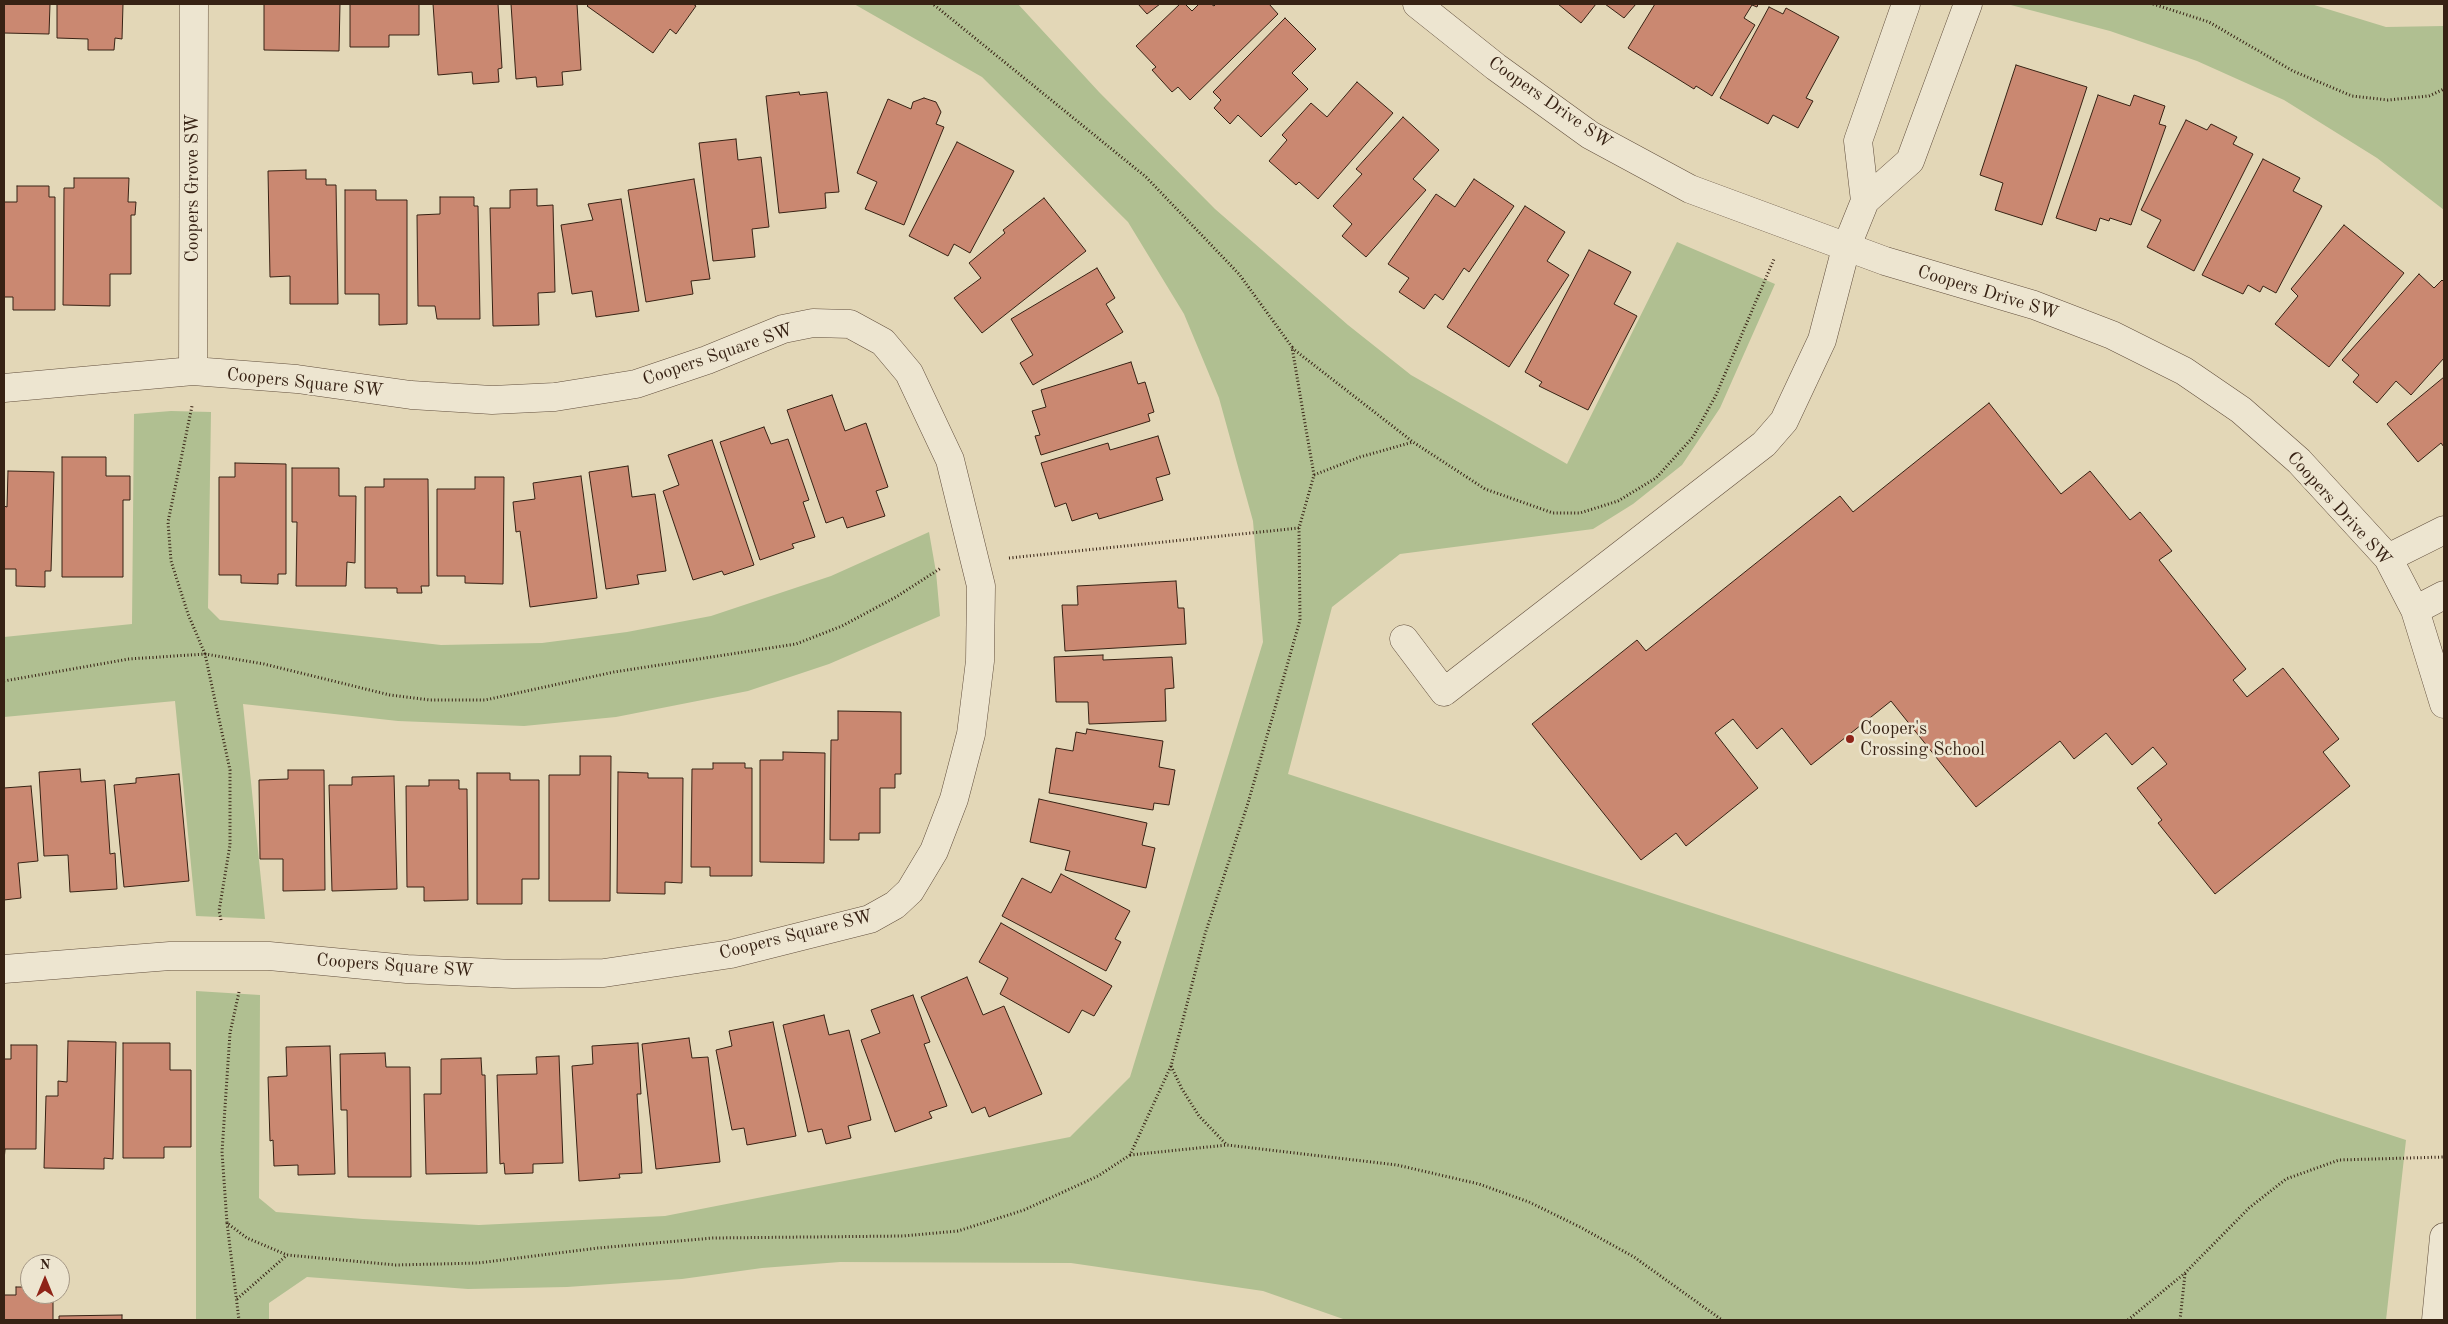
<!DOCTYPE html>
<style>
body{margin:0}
#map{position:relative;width:2448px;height:1324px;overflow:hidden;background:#e3d7b7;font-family:"Old Standard TT",serif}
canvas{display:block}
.frame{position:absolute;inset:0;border:5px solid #372214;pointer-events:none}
.north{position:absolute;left:20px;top:1254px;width:50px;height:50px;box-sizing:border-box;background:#ede5d0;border:1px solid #a49785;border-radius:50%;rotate:0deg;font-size:14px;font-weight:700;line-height:20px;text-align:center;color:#372214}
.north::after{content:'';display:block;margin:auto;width:18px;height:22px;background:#8f2418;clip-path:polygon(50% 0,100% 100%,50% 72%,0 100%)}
</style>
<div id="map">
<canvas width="2448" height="1324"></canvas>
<div class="frame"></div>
<div class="north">N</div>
</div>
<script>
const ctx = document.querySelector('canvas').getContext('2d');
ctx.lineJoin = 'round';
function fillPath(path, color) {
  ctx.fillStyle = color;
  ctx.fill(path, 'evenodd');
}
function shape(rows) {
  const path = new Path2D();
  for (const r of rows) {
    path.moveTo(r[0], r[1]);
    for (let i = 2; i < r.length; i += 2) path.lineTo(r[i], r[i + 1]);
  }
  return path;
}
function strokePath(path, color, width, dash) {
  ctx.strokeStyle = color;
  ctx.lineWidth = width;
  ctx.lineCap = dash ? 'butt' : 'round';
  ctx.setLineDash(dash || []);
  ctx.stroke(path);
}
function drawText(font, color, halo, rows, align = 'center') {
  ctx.font = font + ' "Old Standard TT",serif';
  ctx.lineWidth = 5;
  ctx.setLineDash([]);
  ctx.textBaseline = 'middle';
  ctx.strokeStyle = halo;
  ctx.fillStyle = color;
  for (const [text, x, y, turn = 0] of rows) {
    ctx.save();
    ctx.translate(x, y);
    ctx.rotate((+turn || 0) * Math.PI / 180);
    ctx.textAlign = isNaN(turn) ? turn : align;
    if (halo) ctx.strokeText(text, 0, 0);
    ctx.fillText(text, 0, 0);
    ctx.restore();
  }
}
const green = shape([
 [854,4,1018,4,1099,92,1215,209,1348,325,1411,375,1567,464,1677,242,1775,284,1720,408,1682,465,1633,504,1593,529,1400,554,1332,607,1288,774,2406,1140,2386,1320,1346,1320,1263,1291,1071,1263,840,1262,762,1268,682,1279,567,1287,468,1289,307,1277,269,1303,269,1320,196,1320,196,991,260,995,259,1198,276,1212,363,1219,479,1225,665,1216,1070,1137,1130,1077,1263,642,1253,521,1219,398,1184,314,1128,222,982,77],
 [2007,4,2311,4,2386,27,2444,26,2444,210,2377,158,2284,100,2197,61,2110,31],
 [171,411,211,412,208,608,220,620,441,645,542,643,627,632,711,616,831,576,929,532,936,572,940,616,829,664,748,691,616,717,524,726,398,721,243,704,265,919,196,916,175,701,4,717,4,637,132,624,134,414]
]);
const building = shape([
 [4,4,50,4,49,34,4,33,4,4],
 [57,4,123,4,122,39,115,38,114,50,88,50,88,39,57,38,57,4],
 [264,4,340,4,339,51,264,50,264,4],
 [350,4,419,4,419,35,389,35,389,47,350,47,350,4],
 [433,4,498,4,502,68,498,69,499,82,473,84,472,72,438,75,433,4],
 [511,4,577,4,581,70,562,72,563,85,537,87,536,77,516,79,511,4],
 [589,4,693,4,696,6,676,34,670,29,653,53,587,6,589,4],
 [1138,4,1160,4,1147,14,1138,4],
 [1180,4,1185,4,1192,11,1199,4,1211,4,1214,6,1216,4,1269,4,1278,14,1190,100,1178,87,1172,92,1152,70,1156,67,1136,46,1180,4],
 [1558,4,1596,4,1581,23,1558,4],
 [1605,4,1636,4,1624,18,1605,4],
 [1655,4,1758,4,1757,7,1752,5,1744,18,1755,25,1712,96,1696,86,1694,89,1628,48,1655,4],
 [1769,7,1783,14,1786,8,1839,37,1806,98,1813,101,1798,128,1773,115,1768,124,1720,98,1769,7],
 [1285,18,1316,49,1292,73,1308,89,1261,137,1238,115,1230,124,1214,108,1221,100,1213,92,1285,18],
 [2016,65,2087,87,2042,225,1995,210,2003,183,1980,175,2016,65],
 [1357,82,1393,113,1318,199,1299,182,1296,185,1269,161,1287,140,1282,135,1311,103,1327,117,1357,82],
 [799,92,800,95,827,92,839,192,825,193,826,208,779,213,766,96,799,92],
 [2098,95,2130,106,2134,95,2165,106,2159,124,2166,126,2131,225,2110,218,2109,221,2100,218,2096,231,2056,218,2098,95],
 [924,98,936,102,941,112,936,124,944,127,904,225,865,209,877,182,857,173,888,99,911,109,913,102,924,98],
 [1403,117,1439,150,1413,179,1426,190,1366,257,1342,236,1352,224,1333,206,1362,174,1356,169,1403,117],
 [2186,120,2207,130,2211,124,2237,137,2233,144,2253,154,2194,271,2147,247,2161,220,2141,210,2186,120],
 [736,139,738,160,761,157,769,227,752,229,755,257,713,261,699,143,736,139],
 [957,142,1014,171,970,253,954,244,948,256,909,236,957,142],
 [2263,159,2300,178,2293,191,2322,206,2276,293,2263,286,2260,292,2248,285,2243,294,2202,275,2263,159],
 [306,170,306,179,326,179,326,185,336,185,338,304,290,304,290,276,270,277,268,171,306,170],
 [74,178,129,178,128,202,136,202,135,215,131,215,131,274,110,274,110,306,63,305,64,188,74,188,74,178],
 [694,179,710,279,691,281,693,294,646,302,628,190,694,179],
 [1474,179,1514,206,1469,272,1464,268,1443,300,1435,294,1424,309,1399,292,1409,278,1388,264,1436,194,1455,207,1474,179],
 [17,186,49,186,49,197,55,197,55,310,13,310,13,297,4,297,4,202,17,202,17,186],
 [537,189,537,206,553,205,555,292,538,293,539,325,493,326,490,208,510,208,510,190,537,189],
 [345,190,376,190,376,200,407,200,407,324,379,325,379,294,345,294,345,190],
 [440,197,474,197,474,206,478,206,480,319,437,319,435,306,418,306,417,215,440,214,440,197],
 [1044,198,1086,251,982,333,954,298,981,278,969,263,1005,233,1003,230,1044,198],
 [621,199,639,311,596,317,592,291,572,294,561,225,593,220,588,204,621,199],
 [1525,206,1565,232,1547,261,1569,275,1509,367,1447,327,1525,206],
 [2344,225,2404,273,2329,367,2275,324,2298,296,2291,289,2344,225],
 [1589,250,1631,272,1614,304,1637,316,1588,410,1539,386,1542,382,1525,372,1589,250],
 [1097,268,1115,298,1106,304,1123,332,1033,385,1020,363,1033,355,1011,319,1097,268],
 [2419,274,2434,288,2442,280,2444,282,2444,358,2411,395,2396,381,2377,403,2353,382,2359,375,2342,360,2419,274],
 [1131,362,1138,384,1145,382,1154,412,1148,414,1150,421,1041,455,1035,436,1040,435,1032,411,1046,407,1041,390,1131,362],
 [2444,377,2444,447,2441,443,2418,462,2387,424,2444,377],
 [832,395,845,431,866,423,888,487,876,491,885,516,847,528,843,517,826,523,787,410,832,395],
 [1989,403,2061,494,2090,471,2130,520,2140,512,2172,551,2159,560,2246,669,2233,680,2247,697,2283,668,2339,739,2323,752,2350,786,2215,894,2158,823,2162,820,2137,788,2167,764,2153,747,2132,765,2106,733,2074,759,2060,741,1976,807,1891,701,1811,765,1782,728,1757,749,1733,719,1715,733,1758,788,1686,846,1676,833,1641,860,1532,724,1637,640,1646,651,1840,496,1853,512,1989,403],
 [764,427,771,444,788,439,809,500,803,502,815,537,792,544,794,548,760,560,720,442,764,427],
 [1158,436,1170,474,1156,478,1163,500,1099,519,1097,513,1072,521,1066,503,1055,507,1041,463,1108,443,1110,450,1158,436],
 [712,440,754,565,724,575,722,571,693,580,663,491,679,485,668,455,712,440],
 [62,457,106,457,106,476,130,476,130,500,123,500,123,577,62,577,62,457],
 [235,463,286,464,286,574,278,574,278,584,241,583,241,575,219,575,219,477,235,477,235,463],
 [628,466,632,497,655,494,666,571,637,575,639,584,606,589,589,472,628,466],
 [292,468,339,468,339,496,356,496,355,563,347,562,346,586,296,586,297,522,292,522,292,468],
 [8,471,54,472,51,571,45,571,45,587,16,586,16,569,4,569,4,506,7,507,8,471],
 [581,476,597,598,530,607,520,531,516,532,513,502,535,499,533,483,581,476],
 [475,477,504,477,503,584,465,583,465,576,437,576,437,489,475,489,475,477],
 [384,479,428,479,429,586,421,586,422,593,397,593,397,588,365,588,365,487,384,487,384,479],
 [1176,581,1178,608,1184,608,1186,644,1065,651,1062,605,1078,605,1077,586,1176,581],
 [1103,655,1103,660,1172,657,1174,688,1165,689,1166,721,1089,724,1088,702,1056,702,1054,657,1103,655],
 [838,711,901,712,901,774,895,774,895,788,880,788,880,833,859,833,859,840,830,840,831,740,838,740,838,711],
 [1087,729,1163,741,1159,767,1175,770,1169,805,1154,803,1153,810,1049,793,1056,748,1073,751,1076,732,1086,734,1087,729],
 [783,752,825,753,824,863,760,862,760,760,783,760,783,752],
 [580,756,611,756,610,901,549,901,549,775,580,775,580,756],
 [713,763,745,763,745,768,752,768,752,876,710,876,710,867,691,867,692,769,713,769,713,763],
 [80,769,81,782,105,780,110,854,115,853,117,889,70,892,68,855,44,856,39,772,80,769],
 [288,770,324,770,325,890,283,891,283,859,260,859,259,780,288,779,288,770],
 [618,772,648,773,648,778,683,778,682,883,665,882,665,894,617,893,618,772],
 [477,773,510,773,510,780,539,780,539,879,522,879,522,904,477,904,477,773],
 [179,774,189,881,124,887,114,785,136,783,136,778,179,774],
 [394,776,397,889,332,891,329,785,352,785,352,777,394,776],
 [429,780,459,780,459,789,467,789,468,900,424,901,424,887,407,887,406,786,429,786,429,780],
 [31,786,38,861,18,863,21,898,4,900,4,788,31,786],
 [1039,799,1147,823,1142,845,1155,848,1146,888,1065,870,1070,851,1030,842,1039,799],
 [1061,874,1130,911,1115,939,1121,942,1106,971,1002,916,1022,878,1051,893,1061,874],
 [1001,923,1112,986,1094,1016,1082,1010,1069,1033,1000,994,1008,978,979,962,1001,923],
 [967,977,983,1015,1004,1006,1042,1094,989,1117,985,1107,972,1113,921,997,967,977],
 [913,995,930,1042,924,1044,947,1106,929,1112,932,1118,895,1132,861,1040,880,1033,871,1010,913,995],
 [824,1015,829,1035,849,1030,871,1120,848,1126,851,1138,826,1144,822,1129,808,1132,783,1025,824,1015],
 [773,1022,796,1136,747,1145,744,1128,732,1130,716,1050,732,1046,729,1031,773,1022],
 [689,1038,692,1058,708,1057,720,1162,656,1169,642,1044,689,1038],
 [68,1041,116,1042,113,1159,104,1158,104,1169,44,1168,46,1096,58,1096,58,1081,67,1082,68,1041],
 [123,1043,170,1043,170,1070,191,1070,191,1147,164,1147,164,1158,123,1158,123,1043],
 [638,1043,641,1094,637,1094,642,1173,619,1174,620,1178,579,1181,572,1066,593,1064,592,1046,638,1043],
 [11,1045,37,1045,36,1149,5,1149,4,1161,4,1059,11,1059,11,1045],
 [330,1046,335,1174,298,1175,298,1165,274,1166,273,1140,270,1141,268,1077,287,1076,286,1047,330,1046],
 [385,1053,386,1067,410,1067,411,1177,348,1177,347,1110,341,1110,340,1054,385,1053],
 [559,1056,563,1163,533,1164,533,1173,505,1174,504,1163,500,1164,497,1075,537,1074,536,1057,559,1056],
 [481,1058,482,1075,485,1075,487,1173,426,1174,424,1094,441,1094,441,1059,481,1058],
 [16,1287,30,1287,30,1294,53,1294,53,1320,4,1320,4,1295,16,1295,16,1287],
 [122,1315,122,1320,59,1320,59,1316,122,1315]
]);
const path = shape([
 [2153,4,2209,22,2293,71,2352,96,2388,100,2429,96,2444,89],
 [1292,348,1413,442,1485,489,1553,513,1580,513,1618,501,1656,478,1693,437,1716,395,1774,259],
 [1314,475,1360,457,1413,442],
 [1009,558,1299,528],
 [4,681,129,659,205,654,188,614,171,561,168,522,192,406],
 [221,920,219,911,230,845,230,770,205,654,264,664,390,695,430,700,485,700,614,672,796,644,842,626,896,597,941,568],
 [239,992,230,1033,222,1152,227,1223,247,1238,287,1255,396,1265,478,1263,598,1248,713,1238,903,1236,958,1231,1024,1210,1098,1176,1130,1155,1171,1066,1205,934,1248,803,1300,620,1299,528,1314,475,1303,412,1292,347,1239,274,1146,177,933,4],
 [1171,1066,1182,1089,1199,1116,1226,1144],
 [1130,1155,1227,1145,1397,1165,1479,1184,1529,1202,1580,1227,1634,1257,1722,1320],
 [227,1223,239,1320],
 [237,1299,287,1255],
 [2128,1320,2185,1273,2249,1208,2286,1179,2339,1160,2444,1157],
 [2180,1320,2185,1274]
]);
const minor = shape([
 [1417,4,1496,67,1590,135,1690,189,1885,261,2034,305,2112,335,2184,371,2241,410,2299,461,2388,558,2415,610,2444,704],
 [1865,201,1858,141,1906,4],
 [193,371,194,4],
 [4,388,193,371,297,379,411,395,492,400,555,397,636,384,707,360,783,329,813,323,850,324,883,342,909,373,950,460,981,586,980,661,971,734,954,799,934,851,910,891,895,905,870,919,731,954,604,973,513,974,407,969,269,956,170,956,4,969],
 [2388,558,2444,530],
 [2415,610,2444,595],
 [1404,639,1444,692,1764,444,1784,421,1822,340,1846,248,1865,201,1910,161,1968,4],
 [2436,1320,2444,1237]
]);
const markers = [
 [1850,739,5,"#8f2418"]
];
const streetNames = [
 ["Coopers Drive SW",1550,103,35],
 ["Coopers Grove SW",193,188,-90],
 ["Coopers Drive SW",1988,293,17],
 ["Coopers Square SW",718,355,-19],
 ["Coopers Square SW",305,383,6],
 ["Coopers Drive SW",2339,509,48],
 ["Coopers Square SW",796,935,-14],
 ["Coopers Square SW",395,966,4]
];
const poiNames = [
 ["Cooper's",1860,729],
 ["Crossing School",1860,750]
];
fillPath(green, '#b0bf91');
fillPath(building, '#ca8871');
strokePath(building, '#372214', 1);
strokePath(minor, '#624f3d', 29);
strokePath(path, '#372214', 3, [1, 2.5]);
strokePath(minor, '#ede5d0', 28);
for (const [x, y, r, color] of markers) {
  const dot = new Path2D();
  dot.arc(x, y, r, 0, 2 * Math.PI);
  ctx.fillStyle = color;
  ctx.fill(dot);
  strokePath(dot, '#ede5d0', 2);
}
drawText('18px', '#372214', '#ede5d0', streetNames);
drawText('18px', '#372214', '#ede5d0', poiNames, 'left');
</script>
